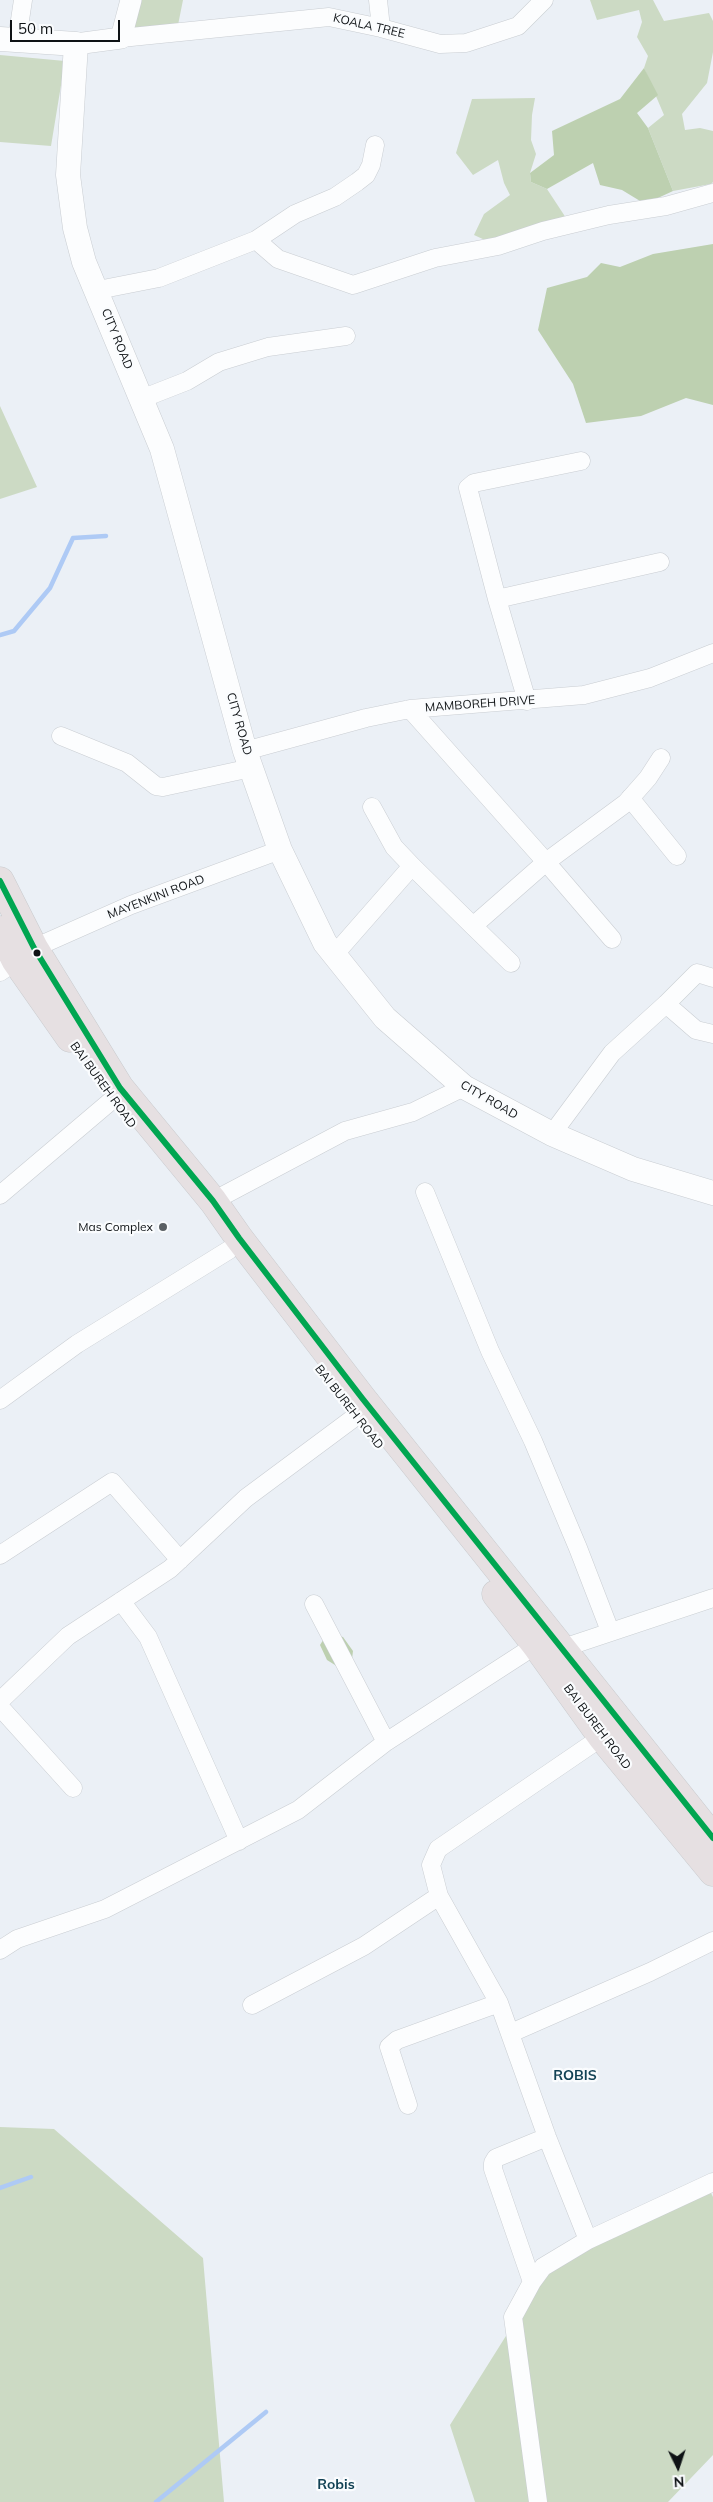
<!DOCTYPE html>
<style>
body{margin:0}
#map{position:relative;width:713px;height:2502px;overflow:hidden;background:#ebf0f6;font-family:Mulish,sans-serif}
canvas{display:block}
.north{position:absolute;left:653px;top:2442px;width:50px;height:50px;-webkit-text-stroke:4px #fafcfe;paint-order:stroke;rotate:176deg;font-size:14px;font-weight:700;line-height:20px;text-align:center;color:#0e1215}
.north::after{content:'';display:block;margin:auto;width:18px;height:22px;background:#0e1215;clip-path:polygon(50% 0,100% 100%,50% 72%,0 100%)}
.scale{position:absolute;left:10px;top:20px;width:110px;height:22px;box-sizing:border-box;border:2px solid #0e1215;border-top:0;padding-left:6px;font-size:15px;line-height:18px;white-space:nowrap;color:#0e1215;-webkit-text-stroke:4px #fafcfe;paint-order:stroke}
</style>
<div id="map">
<canvas width="713" height="2502"></canvas>
<div class="north">N</div>
<div class="scale">50 m</div>
</div>
<script>
const ctx = document.querySelector('canvas').getContext('2d');
ctx.lineJoin = 'round';
function fillPath(path, color) {
  ctx.fillStyle = color;
  ctx.fill(path, 'evenodd');
}
function shape(rows) {
  const path = new Path2D();
  for (const r of rows) {
    path.moveTo(r[0], r[1]);
    for (let i = 2; i < r.length; i += 2) path.lineTo(r[i], r[i + 1]);
  }
  return path;
}
function strokePath(path, color, width, dash) {
  ctx.strokeStyle = color;
  ctx.lineWidth = width;
  ctx.lineCap = dash ? 'butt' : 'round';
  ctx.setLineDash(dash || []);
  ctx.stroke(path);
}
function drawText(font, color, halo, rows, align = 'center') {
  ctx.font = font + ' Mulish,sans-serif';
  ctx.lineWidth = 4.5;
  ctx.setLineDash([]);
  ctx.textBaseline = 'middle';
  ctx.strokeStyle = halo;
  ctx.fillStyle = color;
  for (const [text, x, y, turn = 0] of rows) {
    ctx.save();
    ctx.translate(x, y);
    ctx.rotate((+turn || 0) * Math.PI / 180);
    ctx.textAlign = isNaN(turn) ? turn : align;
    if (halo) ctx.strokeText(text, 0, 0);
    ctx.fillText(text, 0, 0);
    ctx.restore();
  }
}
const green = shape([
 [133,0,183,0,177,30,123,32],
 [590,0,653,0,664,21,709,13,713,21,713,52,707,83,682,114,685,130,700,128,713,131,713,182,711,184,673,191,648,128,664,115,644,68,648,56,637,37,642,22,639,10,597,20],
 [0,55,65,61,51,146,0,142],
 [535,98,532,115,531,140,536,154,530,173,531,182,547,189,568,221,498,246,474,235,484,214,510,195,504,183,498,160,473,175,456,153,472,99],
 [0,406,37,487,0,499],
 [0,2127,54,2129,203,2258,224,2502,0,2502],
 [709,2189,713,2197,713,2455,668,2502,475,2502,450,2425,548,2269]
]);
const forest = shape([
 [644,68,658,95,637,113,648,128,673,191,645,204,622,190,600,185,593,163,547,189,531,182,530,173,554,155,552,131,620,99],
 [713,244,713,405,686,398,641,416,586,423,573,384,538,330,547,288,587,277,601,263,620,267,653,254],
 [334,1635,343,1637,353,1651,352,1659,343,1670,327,1660,320,1645,325,1637]
]);
const stream = shape([
 [0,635,14,631,50,588,73,538,106,536],
 [0,2188,31,2177],
 [156,2502,266,2412]
]);
const minor = shape([
 [378,0,381,28],
 [121,38,329,17,381,28,440,44,466,43,518,26,544,0],
 [17,40,23,0],
 [375,145,371,165,366,175,357,182,335,197,295,214,256,240,278,259,353,285,435,258,498,246,543,231,609,215,666,206,713,193],
 [98,290,159,278,256,240],
 [141,399,187,381,219,362,268,347,346,336],
 [497,599,468,488,474,483,581,461],
 [527,701,497,599,660,562],
 [410,709,546,862,626,803,648,778,661,758],
 [61,736,127,763,156,786,163,787,251,768],
 [245,751,366,718,410,709,584,695,650,678,713,653],
 [630,798,677,856],
 [372,807,394,847,412,866],
 [473,926,511,963],
 [34,948,131,905,280,850],
 [334,955,412,866,473,926,546,862,612,939],
 [0,972,16,961],
 [713,978,697,973,666,1004,696,1030,713,1034],
 [552,1134,612,1053,666,1004],
 [425,1192,490,1351,533,1441,578,1548,610,1631],
 [0,1195,112,1100],
 [213,1201,345,1131,413,1112,464,1087],
 [0,1400,77,1344,229,1250],
 [0,1555,112,1482,180,1560],
 [121,1601,148,1637,239,1841],
 [314,1604,386,1742],
 [563,1648,713,1598],
 [0,1701,68,1636,170,1569,246,1498,355,1417],
 [0,1707,73,1788],
 [0,1950,17,1939,105,1909,298,1810,386,1742,536,1645],
 [252,2005,364,1946,439,1896],
 [511,2033,650,1972,713,1941],
 [408,2105,389,2047,397,2040,499,2003],
 [588,2240,547,2137,499,2003,439,1896,431,1865,438,1849,602,1737],
 [532,2282,493,2169,493,2163,496,2158,547,2137],
 [538,2502,513,2317,532,2282,543,2267,588,2240,713,2182]
]);
const tertiary = shape([
 [76,44,121,38,131,0]
]);
const secondary = shape([
 [0,39,76,44,68,175,75,228,84,262,162,449,245,751,280,850,325,943,385,1018,464,1087,552,1134,633,1169,713,1193]
]);
const trunk = shape([
 [0,881,34,948,120,1088,213,1201,239,1238,362,1398,713,1838],
 [0,930,16,961,70,1038],
 [496,1594,536,1645,602,1737,713,1872]
]);
const bus1 = shape([
 [0,881,34,948,120,1088,213,1201,239,1238,362,1398,713,1838]
]);
const markers = [
 [37,953,4.5,"#0e1215"],
 [163,1227,5,"#5b6064"]
];
const streetNames = [
 ["KOALA TREE",369,26,13],
 ["CITY ROAD",117,339,68],
 ["MAMBOREH DRIVE",480,704,-4],
 ["CITY ROAD",239,724,74],
 ["MAYENKINI ROAD",156,897,-21],
 ["BAI BUREH ROAD",103,1085,54],
 ["CITY ROAD",489,1100,30],
 ["BAI BUREH ROAD",349,1407,52],
 ["BAI BUREH ROAD",597,1727,53]
];
const poiNames = [
 ["Mas Complex",153,1227]
];
const neighbourhoodNames = [
 ["ROBIS",575,2076],
 ["Robis",336,2485]
];
fillPath(green, '#ccdac4');
fillPath(forest, '#bdd0b0');
strokePath(stream, '#aecaf5', 4.5);
strokePath(minor, '#c9cdd2', 19);
strokePath(tertiary, '#c9cdd2', 22);
strokePath(secondary, '#c9cdd2', 25);
strokePath(trunk, '#c8cacd', 29);
strokePath(minor, '#fcfdfe', 18);
strokePath(tertiary, '#fcfdfe', 21);
strokePath(secondary, '#fcfdfe', 24);
strokePath(trunk, '#e6e0e2', 28);
strokePath(bus1, '#00a651', 6);
for (const [x, y, r, color] of markers) {
  const dot = new Path2D();
  dot.arc(x, y, r, 0, 2 * Math.PI);
  ctx.fillStyle = color;
  ctx.fill(dot);
  strokePath(dot, '#fafcfe', 2);
}
drawText('12px', '#0e1215', '#fafcfe', streetNames);
drawText('12px', '#0e1215', '#fafcfe', poiNames, 'right');
drawText('bold 14px', '#124255', '#fafcfe', neighbourhoodNames);
</script>
